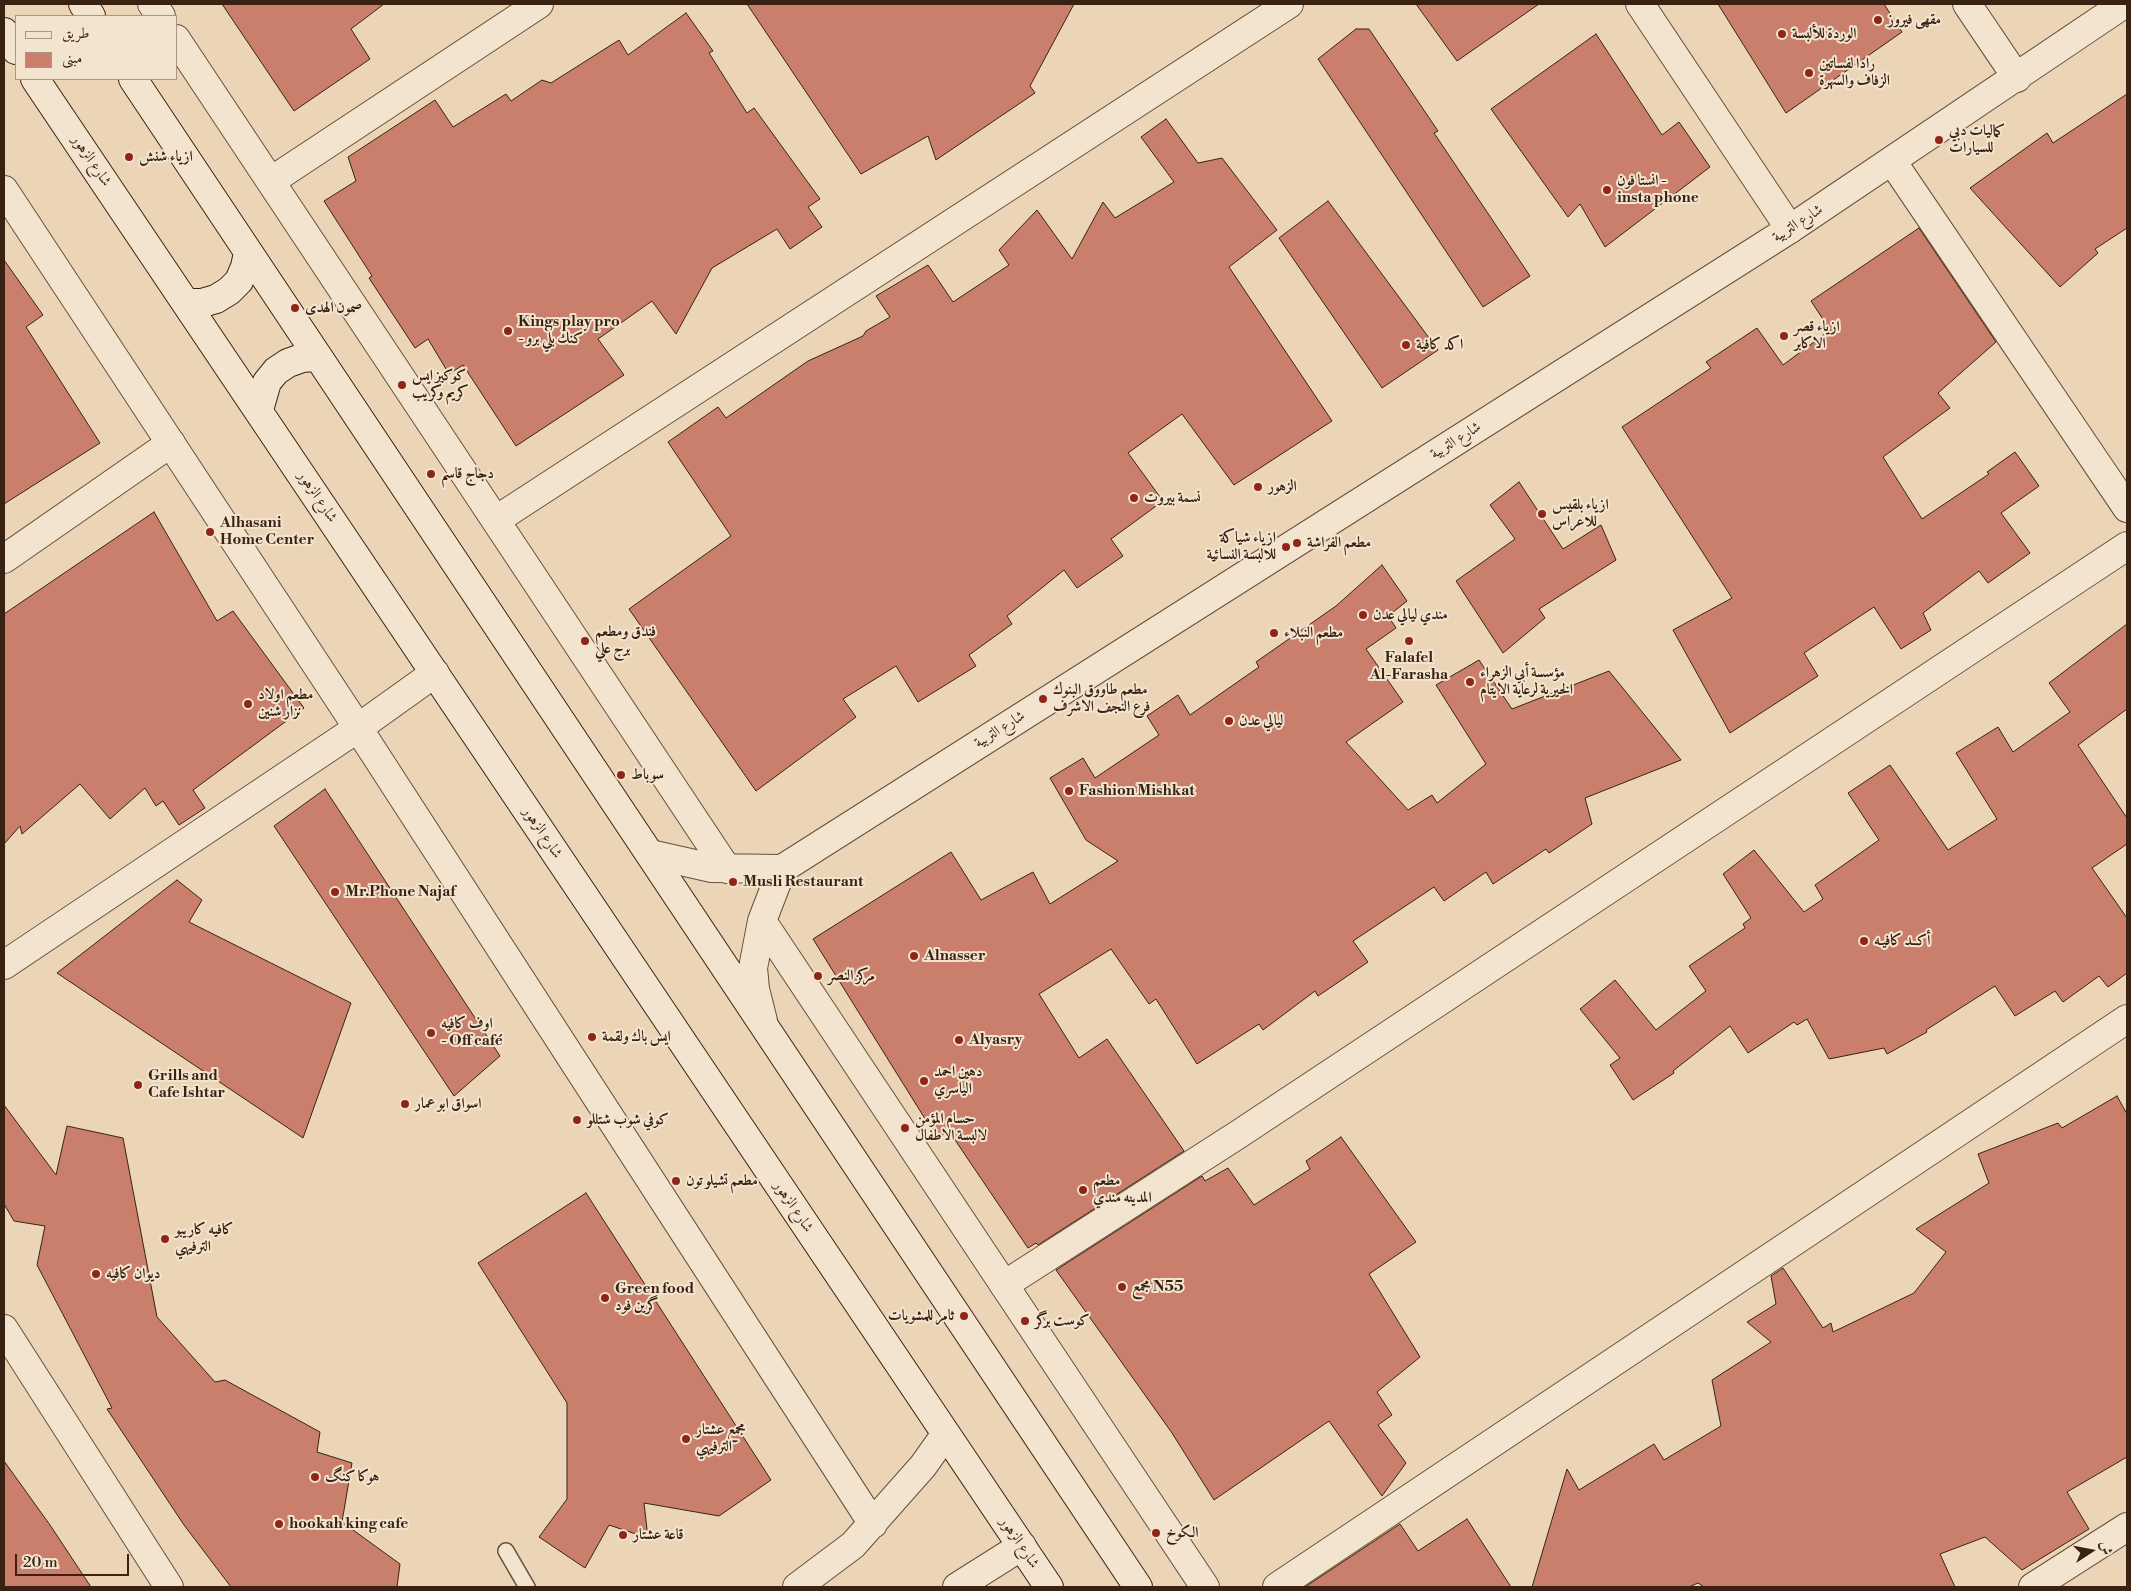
<!DOCTYPE html>
<meta charset="utf-8">
<style>
body{margin:0}
#map{position:relative;width:2131px;height:1591px;overflow:hidden;background:#ecd5b6;font-family:"Libre Bodoni",Amiri,serif}
canvas{display:block}
.frame{position:absolute;inset:0;border:5px solid #3a2212;pointer-events:none}
.legend{position:absolute;left:15px;top:15px;width:162px;height:65px;box-sizing:border-box;background:#f3e4d0;border:1px solid #a99684;margin:0;padding:6px 9px;list-style:none;font-size:15px;color:#3a2212}
.legend li{display:flex;align-items:center;gap:10px;height:25px}
.legend b{width:25px;border:1px solid #a99684}
.north{position:absolute;left:2066px;top:1526px;width:50px;height:50px;-webkit-text-stroke:4px #f3e4d0;paint-order:stroke;rotate:79deg;font-size:14px;font-weight:700;line-height:20px;text-align:center;color:#3a2212}
.north::after{content:'';display:block;margin:auto;width:18px;height:22px;background:#3a2212;clip-path:polygon(50% 0,100% 100%,50% 72%,0 100%)}
.scale{position:absolute;left:15px;top:1554px;width:114px;height:22px;box-sizing:border-box;border:2px solid #3a2212;border-top:0;padding-left:6px;font-size:15px;line-height:18px;white-space:nowrap;color:#3a2212;-webkit-text-stroke:4px #f3e4d0;paint-order:stroke}
</style>
<div id="map">
<canvas width="2131" height="1591"></canvas>
<div class="frame"></div>
<ul class="legend">
<li><b style="height:6px;background:#f3e4d0"></b>طريق</li>
<li><b style="height:14px;background:#c97f6c"></b>مبنى</li>
</ul>
<div class="north">ش</div>
<div class="scale">20 m</div>
</div>
<script>
const ctx = document.querySelector('canvas').getContext('2d');
ctx.lineJoin = 'round';
function fillPath(path, color) {
  ctx.fillStyle = color;
  ctx.fill(path, 'evenodd');
}
function shape(rows) {
  const path = new Path2D();
  for (const r of rows) {
    path.moveTo(r[0], r[1]);
    for (let i = 2; i < r.length; i += 2) path.lineTo(r[i], r[i + 1]);
  }
  return path;
}
function strokePath(path, color, width, dash) {
  ctx.strokeStyle = color;
  ctx.lineWidth = width;
  ctx.lineCap = dash ? 'butt' : 'round';
  ctx.setLineDash(dash || []);
  ctx.stroke(path);
}
function drawText(font, color, halo, rows, align = 'center') {
  ctx.font = font + ' "Libre Bodoni",Amiri,serif';
  ctx.lineWidth = 4;
  ctx.setLineDash([]);
  ctx.textBaseline = 'middle';
  ctx.strokeStyle = halo;
  ctx.fillStyle = color;
  for (const [text, x, y, turn = 0] of rows) {
    ctx.save();
    ctx.translate(x, y);
    ctx.rotate((+turn || 0) * Math.PI / 180);
    ctx.textAlign = isNaN(turn) ? turn : align;
    if (halo) ctx.strokeText(text, 0, 0);
    ctx.fillText(text, 0, 0);
    ctx.restore();
  }
}
const building = shape([
 [222,4,384,4,351,29,370,59,294,111,222,4],
 [747,4,1074,4,1030,86,1035,93,936,160,928,136,861,174,747,4],
 [1416,4,1539,4,1457,61,1416,4],
 [1718,4,1884,4,1902,32,1786,113,1718,4],
 [686,13,713,51,709,53,747,113,754,108,820,199,808,207,822,227,790,249,777,229,712,268,676,334,652,301,598,339,624,375,516,446,463,365,449,374,428,339,415,348,369,278,372,276,324,201,356,181,348,157,435,100,453,127,506,94,511,101,542,80,551,83,619,40,628,55,686,13],
 [1356,29,1369,29,1438,131,1434,133,1530,276,1483,307,1318,59,1356,29],
 [1596,34,1662,135,1679,122,1710,167,1605,247,1580,204,1568,217,1491,109,1596,34],
 [2127,94,2127,228,2095,249,2098,253,2060,287,1970,188,2047,133,2053,143,2127,94],
 [1166,119,1198,163,1222,158,1277,230,1229,267,1332,421,1234,485,1182,414,1128,453,1163,501,1111,539,1123,556,1077,588,1064,570,1007,616,1012,624,969,655,976,666,918,702,896,666,843,699,856,717,756,791,629,609,731,536,668,442,718,407,726,418,808,361,863,336,866,331,890,317,876,296,928,265,953,302,1009,265,999,250,1037,210,1072,259,1103,202,1115,218,1174,182,1141,137,1166,119],
 [1328,201,1438,350,1382,388,1279,238,1328,201],
 [1919,228,1996,342,1938,393,1950,408,1883,457,1922,519,1989,474,1987,472,2015,452,2039,486,2001,513,2030,553,1988,583,1979,571,1923,613,1931,630,1901,649,1874,607,1804,653,1818,676,1730,733,1673,630,1732,598,1622,427,1711,368,1706,362,1757,328,1783,365,1830,330,1811,301,1919,228],
 [4,260,43,315,26,327,100,443,4,504,4,260],
 [1519,482,1563,549,1601,525,1616,560,1539,609,1545,618,1503,653,1456,581,1515,539,1490,505,1519,482],
 [154,512,217,621,233,611,304,708,193,790,205,808,179,825,163,801,156,806,145,788,110,819,80,784,22,834,20,826,4,844,4,614,154,512],
 [1382,565,1407,601,1388,616,1396,628,1366,649,1403,702,1346,742,1408,810,1432,795,1437,803,1486,764,1436,685,1479,660,1512,709,1609,671,1681,760,1585,798,1592,824,1549,853,1546,849,1493,884,1486,872,1444,901,1434,887,1353,941,1368,962,1318,996,1315,991,1263,1030,1259,1024,1197,1064,1156,999,1149,1004,1111,949,1039,994,1079,1058,1107,1039,1184,1151,1038,1245,1036,1243,1028,1248,949,1131,937,1138,813,939,951,852,981,900,1033,872,1050,904,1118,861,1086,840,1050,778,1083,758,1095,778,1159,735,1147,716,1178,695,1190,715,1259,667,1256,662,1336,606,1382,565],
 [2127,624,2127,709,2078,745,2127,818,2127,844,2092,868,2127,918,2127,973,2108,987,2099,976,2063,1002,2055,991,2015,1016,1995,986,1926,1030,1927,1032,1887,1054,1884,1048,1829,1059,1807,1019,1797,1025,1794,1022,1748,1053,1730,1026,1673,1071,1674,1073,1633,1100,1610,1065,1620,1058,1580,1009,1615,980,1656,1030,1706,991,1689,966,1745,928,1743,924,1751,918,1723,874,1754,850,1804,912,1823,899,1815,885,1879,840,1848,793,1890,765,1948,850,1997,819,1956,753,1998,727,2013,752,2070,712,2049,683,2127,624],
 [325,789,500,1056,454,1096,274,826,325,789],
 [177,880,202,900,189,922,351,1003,303,1138,57,973,177,880],
 [2117,1096,2127,1114,2127,1457,2067,1492,2089,1529,2022,1570,1985,1537,1940,1554,1955,1587,1704,1587,1698,1583,1689,1587,1532,1587,1567,1469,1579,1490,1654,1444,1664,1460,1721,1426,1712,1380,1771,1342,1747,1322,1776,1304,1771,1276,1783,1268,1823,1328,1831,1323,1833,1332,1914,1293,1946,1252,1916,1229,1989,1183,1978,1154,2058,1123,2062,1128,2117,1096],
 [4,1105,56,1175,67,1126,123,1138,157,1317,215,1382,225,1380,320,1432,317,1452,352,1463,342,1522,400,1564,397,1587,231,1587,184,1525,107,1409,112,1408,37,1265,45,1226,14,1221,4,1204,4,1105],
 [1341,1137,1416,1242,1369,1274,1420,1357,1377,1392,1392,1415,1378,1425,1406,1463,1382,1496,1329,1421,1214,1500,1172,1433,1056,1270,1202,1176,1205,1181,1228,1168,1254,1205,1310,1169,1306,1161,1341,1137],
 [586,1193,771,1480,719,1516,644,1503,648,1538,609,1525,585,1568,539,1537,567,1499,567,1403,478,1263,586,1193],
 [4,1461,50,1525,91,1587,4,1587,4,1461],
 [1467,1519,1511,1587,1305,1587,1400,1524,1418,1551,1467,1519]
]);
const service = shape([
 [506,1551,527,1587]
]);
const minor = shape([
 [1640,4,1790,229],
 [1967,4,2017,78],
 [1892,161,2127,508],
 [271,181,539,4],
 [496,520,1289,4],
 [4,559,171,443],
 [4,965,358,728,435,673],
 [1004,1285,1239,1134,2127,546],
 [4,1329,169,1587],
 [1277,1587,2127,1019],
 [2033,1587,2127,1527]
]);
const tertiary = shape([
 [152,4,161,16],
 [176,39,727,869],
 [4,190,358,728,873,1524],
 [650,854,712,868,782,869,1790,229,2124,4],
 [762,921,1205,1587],
 [763,1021,755,989,753,968,762,921,782,869],
 [797,1587,853,1545,923,1466,945,1435],
 [957,1587,1022,1546]
]);
const secondary = shape([
 [83,4,91,16],
 [4,32,16,50],
 [35,79,1049,1587],
 [133,79,1138,1587],
 [188,303,202,303,216,299,229,291,239,281,245,267,248,253],
 [259,410,267,382,276,371,288,363,302,358,316,357]
]);
const markers = [
 [1878,20,5,"#8f2418"],
 [1782,34,5,"#8f2418"],
 [1809,73,5,"#8f2418"],
 [1939,140,5,"#8f2418"],
 [129,157,5,"#8f2418"],
 [1607,190,5,"#8f2418"],
 [295,308,5,"#8f2418"],
 [508,331,5,"#8f2418"],
 [1784,336,5,"#8f2418"],
 [1406,345,5,"#8f2418"],
 [402,385,5,"#8f2418"],
 [431,474,5,"#8f2418"],
 [1258,487,5,"#8f2418"],
 [1134,498,5,"#8f2418"],
 [1542,514,5,"#8f2418"],
 [210,532,5,"#8f2418"],
 [1297,543,5,"#8f2418"],
 [1286,547,5,"#8f2418"],
 [1363,615,5,"#8f2418"],
 [1274,633,5,"#8f2418"],
 [585,641,5,"#8f2418"],
 [1409,641,5,"#8f2418"],
 [1470,682,5,"#8f2418"],
 [1043,699,5,"#8f2418"],
 [248,704,5,"#8f2418"],
 [1229,721,5,"#8f2418"],
 [621,775,5,"#8f2418"],
 [1069,791,5,"#8f2418"],
 [733,882,5,"#8f2418"],
 [335,892,5,"#8f2418"],
 [1864,941,5,"#8f2418"],
 [914,956,5,"#8f2418"],
 [818,976,5,"#8f2418"],
 [431,1033,5,"#8f2418"],
 [592,1037,5,"#8f2418"],
 [959,1040,5,"#8f2418"],
 [924,1081,5,"#8f2418"],
 [138,1085,5,"#8f2418"],
 [405,1104,5,"#8f2418"],
 [577,1120,5,"#8f2418"],
 [905,1128,5,"#8f2418"],
 [676,1181,5,"#8f2418"],
 [1083,1190,5,"#8f2418"],
 [165,1239,5,"#8f2418"],
 [96,1274,5,"#8f2418"],
 [1122,1287,5,"#8f2418"],
 [605,1298,5,"#8f2418"],
 [964,1316,5,"#8f2418"],
 [1025,1321,5,"#8f2418"],
 [686,1439,5,"#8f2418"],
 [315,1477,5,"#8f2418"],
 [279,1524,5,"#8f2418"],
 [1156,1533,5,"#8f2418"],
 [623,1535,5,"#8f2418"]
];
const poiNames = [
 ["مقهى فيروز",1888,20],
 ["الوردة للألبسة",1792,34],
 ["رادا لفساتين",1819,64],
 ["الزفاف والسهرة",1819,81],
 ["كماليات دبي",1949,131],
 ["للسيارات",1949,148],
 ["ازياء شنش",139,157],
 ["انستا فون -",1617,181],
 ["insta phone",1617,198],
 ["صمون الهدى",305,308],
 ["Kings play pro",518,322],
 ["- كنك بلي برو",518,339],
 ["ازياء قصر",1794,327],
 ["الاكابر",1794,344],
 ["اكد كافية",1416,345],
 ["كوكيز ايس",412,376],
 ["كريم وكريب",412,393],
 ["دجاج قاسم",441,474],
 ["الزهور",1268,487],
 ["نسمة بيروت",1144,498],
 ["ازياء بلقيس",1552,505],
 ["للاعراس",1552,522],
 ["Alhasani",220,523],
 ["Home Center",220,540],
 ["ازياء شياكة",1276,538,"right"],
 ["للالبسة النسائية",1276,555,"right"],
 ["مطعم الفراشة",1307,543],
 ["مندي ليالي عدن",1373,615],
 ["فندق ومطعم",595,632],
 ["برج علي",595,649],
 ["مطعم النبلاء",1284,633],
 ["Falafel",1409,658,"center"],
 ["Al-Farasha",1409,675,"center"],
 ["مؤسسة أبي الزهراء",1480,673],
 ["الخيرية لرعاية الايتام",1480,690],
 ["مطعم طاووق البنوك",1053,690],
 ["فرع النجف الاشرف",1053,707],
 ["مطعم اولاد",258,695],
 ["نزار شنين",258,712],
 ["ليالي عدن",1239,721],
 ["سوباط",631,775],
 ["Fashion Mishkat",1079,791],
 ["Musli Restaurant",743,882],
 ["Mr.Phone Najaf",345,892],
 ["أكــد كافيـه",1874,941],
 ["Alnasser",924,956],
 ["مرکز النصر",828,976],
 ["اوف كافيه",441,1024],
 ["- Off café",441,1041],
 ["ايس باك ولقمة",602,1037],
 ["Alyasry",969,1040],
 ["دهين احمد",934,1072],
 ["الياسري",934,1089],
 ["Grills and",148,1076],
 ["Cafe Ishtar",148,1093],
 ["اسواق ابو عمار",415,1104],
 ["حسام المؤمن",915,1119],
 ["لالبسة الاطفال",915,1136],
 ["كوفي شوب شتللو",587,1120],
 ["مطعم تشيلو تون",686,1181],
 ["مطعم",1093,1181],
 ["المدينه مندي",1093,1198],
 ["كافيه كاريبو",175,1230],
 ["الترفيهي",175,1247],
 ["ديوان كافيه",106,1274],
 ["مجمع N55",1132,1287],
 ["Green food",615,1289],
 ["گرين فود",615,1306],
 ["ثامر للمشويات",954,1316,"right"],
 ["كوست برگر",1035,1321],
 ["مجمع عشتار",696,1430],
 ["الترفيهي",696,1447],
 ["هوكا كنگ",325,1477],
 ["hookah king cafe",289,1524],
 ["الكوخ",1166,1533],
 ["قاعة عشتار",633,1535]
];
const streetNames = [
 ["شارع الزهور",91,161,56],
 ["شارع التربية",1798,224,-33],
 ["شارع التربية",1456,441,-32],
 ["شارع الزهور",317,497,56],
 ["شارع التربية",1000,730,-32],
 ["شارع الزهور",542,833,56],
 ["شارع الزهور",793,1207,56],
 ["شارع الزهور",1019,1543,56]
];
fillPath(building, '#c97f6c');
strokePath(building, '#3a2212', 1);
strokePath(service, '#664f3b', 18);
strokePath(minor, '#664f3b', 30);
strokePath(tertiary, '#664f3b', 30);
strokePath(secondary, '#3a2212', 30);
strokePath(service, '#f3e4d0', 15);
strokePath(minor, '#f3e4d0', 28);
strokePath(tertiary, '#f3e4d0', 28);
strokePath(secondary, '#f3e4d0', 28);
for (const [x, y, r, color] of markers) {
  const dot = new Path2D();
  dot.arc(x, y, r, 0, 2 * Math.PI);
  ctx.fillStyle = color;
  ctx.fill(dot);
  strokePath(dot, '#f3e4d0', 2);
}
drawText('bold 15px', '#3a2212', '#f3e4d0', poiNames, 'left');
drawText('15px', '#3a2212', '#f3e4d0', streetNames);
</script>
